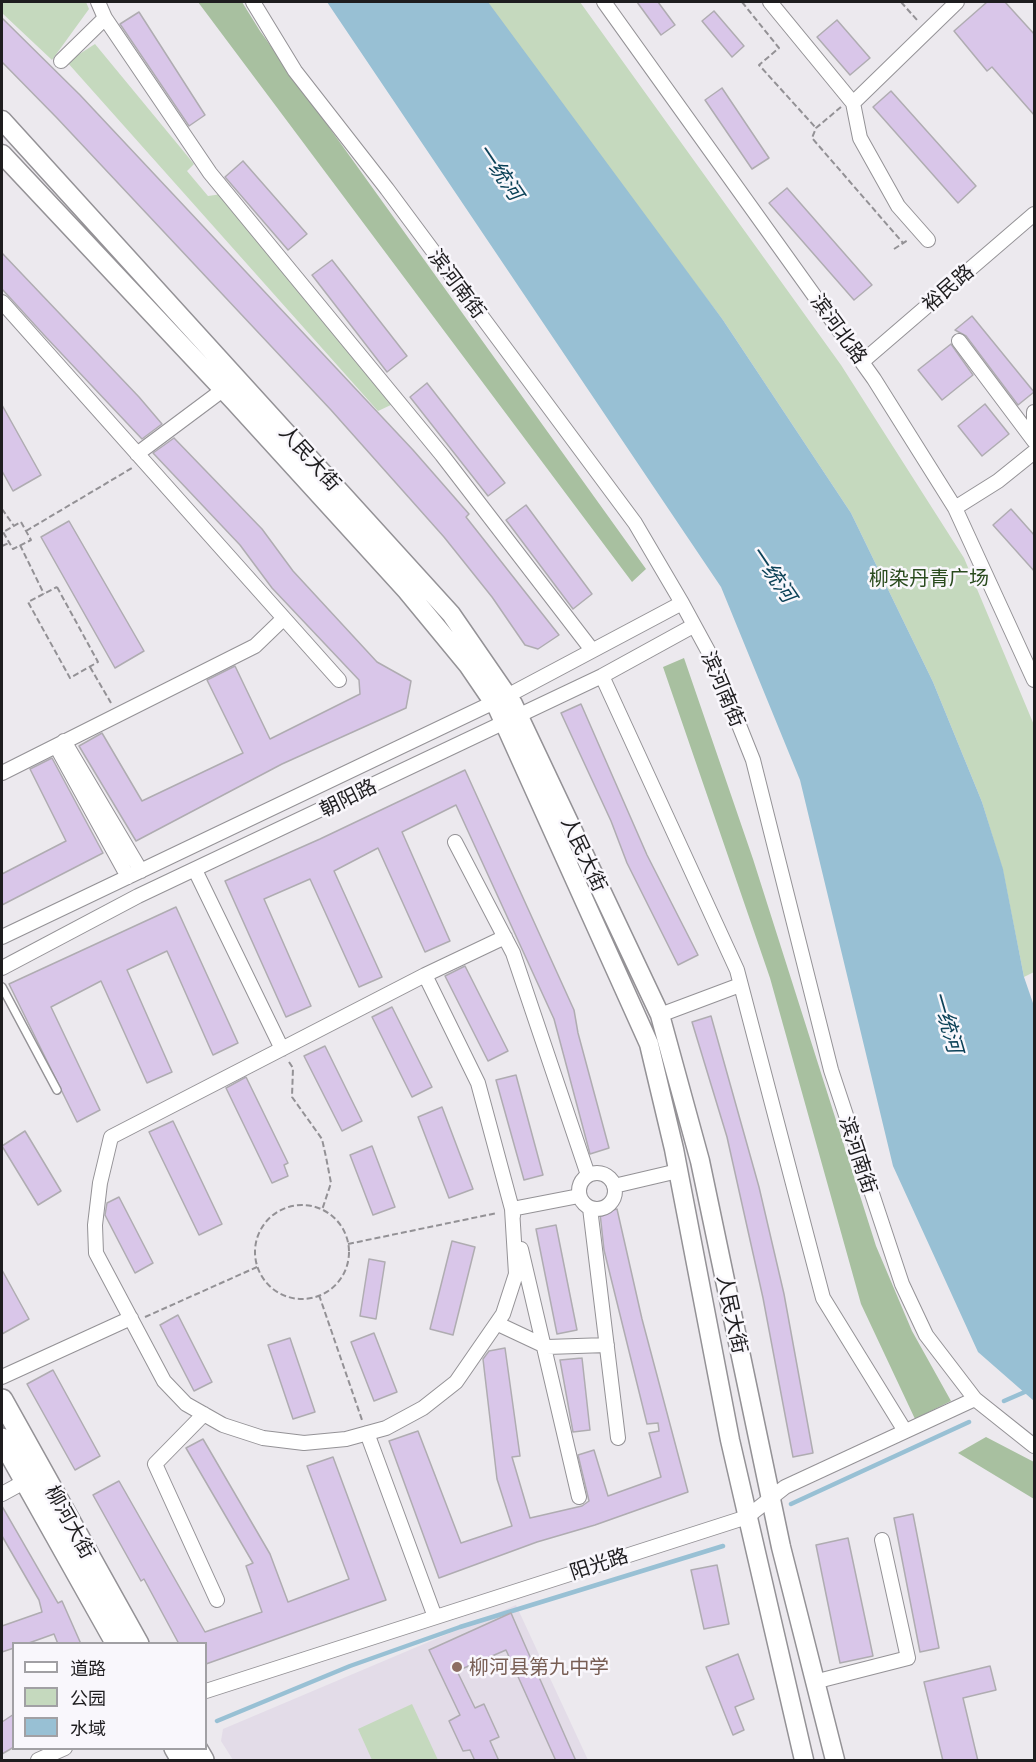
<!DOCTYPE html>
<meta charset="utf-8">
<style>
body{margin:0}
#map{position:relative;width:1036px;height:1762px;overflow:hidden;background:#ece9ee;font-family:"Exo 2","Noto Sans SC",sans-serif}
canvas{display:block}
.frame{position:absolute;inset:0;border:3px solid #1e1d1f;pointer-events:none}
.legend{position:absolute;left:12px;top:1642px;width:195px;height:108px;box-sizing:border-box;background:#f9f7fc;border:2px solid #a1a0a4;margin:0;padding:8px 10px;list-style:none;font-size:18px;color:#1e1d1f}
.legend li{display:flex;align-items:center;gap:12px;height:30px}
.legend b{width:30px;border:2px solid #a1a0a4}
</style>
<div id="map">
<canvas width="1036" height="1762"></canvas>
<div class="frame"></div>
<ul class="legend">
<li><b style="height:8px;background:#fff"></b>道路</li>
<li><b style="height:16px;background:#c5d9be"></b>公园</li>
<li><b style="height:16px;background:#98c0d4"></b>水域</li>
</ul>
</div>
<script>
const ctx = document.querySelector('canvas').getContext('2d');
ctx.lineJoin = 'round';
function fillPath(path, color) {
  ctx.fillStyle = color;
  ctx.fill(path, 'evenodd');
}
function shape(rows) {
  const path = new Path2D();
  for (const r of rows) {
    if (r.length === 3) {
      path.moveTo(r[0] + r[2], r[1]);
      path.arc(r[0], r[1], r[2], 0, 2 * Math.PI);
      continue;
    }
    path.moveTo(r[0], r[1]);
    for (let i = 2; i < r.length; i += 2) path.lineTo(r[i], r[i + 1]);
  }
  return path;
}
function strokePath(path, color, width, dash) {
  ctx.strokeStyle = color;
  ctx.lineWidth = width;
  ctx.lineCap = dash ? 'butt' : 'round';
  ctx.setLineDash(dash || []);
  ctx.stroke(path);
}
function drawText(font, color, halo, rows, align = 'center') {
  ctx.font = font + ' "Exo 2","Noto Sans SC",sans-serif';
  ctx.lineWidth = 5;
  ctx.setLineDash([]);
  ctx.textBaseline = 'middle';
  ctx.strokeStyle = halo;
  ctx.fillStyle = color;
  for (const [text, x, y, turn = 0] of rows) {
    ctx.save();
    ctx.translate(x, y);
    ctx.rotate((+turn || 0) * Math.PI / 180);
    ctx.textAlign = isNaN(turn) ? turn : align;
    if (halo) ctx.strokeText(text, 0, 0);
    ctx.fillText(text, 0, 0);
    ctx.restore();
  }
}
const built = shape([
 [516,1605,588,1760,233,1760,221,1741,223,1729]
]);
const green = shape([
 [2,2,86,2,89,9,52,60,2,13],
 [482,2,580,2,841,365,964,558,1034,725,1034,972,1024,977,1003,871,982,802,933,682,851,513,723,320],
 [95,44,194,164,187,171,208,196,222,194,393,404,378,411,67,62],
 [412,1704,438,1760,372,1760,358,1729]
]);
const forest = shape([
 [198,2,242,2,260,31,646,569,632,582],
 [684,658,753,859,876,1246,912,1331,951,1401,915,1419,861,1304,770,978,663,667],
 [986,1437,1034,1462,1034,1499,958,1453]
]);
const water = shape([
 [327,2,488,2,723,320,851,513,933,682,982,802,1003,869,1024,977,1034,1006,1034,1401,978,1352,893,1166,800,780,721,587]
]);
const stream = shape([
 [1004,1401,1034,1388],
 [791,1504,969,1422],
 [217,1721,350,1666,460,1627,723,1546]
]);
const building = shape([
 [637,2,658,2,675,25,661,35,637,2],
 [987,2,1005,2,1035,35,1035,116,992,67,987,71,954,31,987,2],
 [714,11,744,46,732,57,702,21,714,11],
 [139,12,205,115,189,126,120,24,139,12],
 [2,18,80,95,413,450,469,514,466,517,559,635,538,649,525,645,492,597,444,537,331,410,57,118,2,62,2,18],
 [837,20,870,58,850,75,817,37,837,20],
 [722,88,769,158,752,169,705,100,722,88],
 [891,91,976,186,958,203,873,107,891,91],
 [243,161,307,234,288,250,225,177,243,161],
 [787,188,872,285,854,300,769,203,787,188],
 [2,253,139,397,162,424,142,439,44,335,2,289,2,253],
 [332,260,407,356,387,372,312,275,332,260],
 [972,316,1034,392,1018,405,966,336,955,330,972,316],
 [951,344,973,375,942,400,918,370,951,344],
 [427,383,505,483,488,496,410,397,427,383],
 [985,404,1009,434,982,456,958,426,985,404],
 [2,405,41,475,13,491,2,471,2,405],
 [174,438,262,529,293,571,377,662,411,681,406,708,282,764,136,841,79,746,102,733,142,801,243,753,207,680,235,666,270,739,360,694,359,680,272,588,240,545,153,453,174,438],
 [526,505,592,594,573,609,506,520,526,505],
 [1011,509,1035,536,1035,572,993,525,1011,509],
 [69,521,144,651,115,668,41,537,69,521],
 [581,704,647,855,698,955,678,965,627,863,611,821,561,713,581,704],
 [52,758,103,853,2,905,2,874,66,841,30,769,52,758],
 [465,770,574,1010,578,1033,609,1148,590,1154,554,1019,456,805,402,832,450,941,425,952,378,848,334,871,382,977,359,987,310,879,264,899,311,1006,286,1017,225,881,320,839,465,770],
 [176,907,238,1043,213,1055,167,951,127,970,172,1072,147,1083,101,981,51,1007,100,1110,77,1122,9,984,176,907],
 [465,966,508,1051,488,1061,445,976,465,966],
 [392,1007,432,1087,412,1097,372,1017,392,1007],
 [711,1016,759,1187,784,1294,813,1453,793,1457,763,1298,727,1137,692,1022,711,1016],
 [325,1046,362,1121,342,1131,304,1056,325,1046],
 [516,1075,543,1175,524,1180,496,1080,516,1075],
 [246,1077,288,1163,284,1165,288,1176,272,1183,226,1088,246,1077],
 [442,1107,473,1189,449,1198,418,1117,442,1107],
 [173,1121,222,1224,199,1235,149,1132,173,1121],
 [25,1131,61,1191,38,1205,2,1146,25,1131],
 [372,1146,395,1207,373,1215,350,1155,372,1146],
 [119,1197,153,1263,135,1273,105,1215,107,1203,119,1197],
 [617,1209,642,1319,688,1492,595,1525,537,1542,439,1578,389,1441,418,1431,461,1543,512,1526,497,1479,483,1359,489,1351,505,1348,520,1456,512,1457,530,1518,582,1506,589,1501,578,1455,594,1450,608,1496,661,1477,649,1433,659,1431,658,1423,647,1424,604,1250,600,1213,617,1209],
 [556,1225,577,1330,557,1334,536,1229,556,1225],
 [452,1241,475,1247,453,1335,430,1329,452,1241],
 [369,1259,385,1262,376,1319,360,1316,369,1259],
 [2,1270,29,1319,2,1334,2,1270],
 [178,1315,212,1382,194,1391,160,1325,178,1315],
 [374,1333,397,1392,374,1401,351,1342,374,1333],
 [290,1338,315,1412,293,1419,268,1345,290,1338],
 [582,1358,590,1430,573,1432,560,1360,582,1358],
 [53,1370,100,1456,75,1470,27,1384,53,1370],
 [203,1439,270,1554,288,1602,349,1579,307,1466,333,1457,386,1600,206,1664,206,1644,179,1644,144,1579,141,1581,93,1495,119,1481,205,1632,262,1612,246,1566,253,1563,186,1448,203,1439],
 [2,1506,58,1603,62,1601,81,1644,58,1644,54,1634,26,1644,14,1644,14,1648,2,1652,2,1626,42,1612,39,1600,2,1536,2,1506],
 [913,1514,939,1648,920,1652,894,1518,913,1514],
 [848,1538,873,1656,840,1663,816,1545,848,1538],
 [717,1565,729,1624,704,1629,691,1570,717,1565],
 [511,1613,524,1643,576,1761,556,1761,506,1650,457,1671,475,1708,484,1704,499,1737,490,1741,499,1761,475,1761,470,1750,463,1751,449,1721,460,1715,429,1650,511,1613],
 [738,1654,754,1699,735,1707,744,1730,733,1735,706,1667,738,1654],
 [990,1666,996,1690,963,1698,978,1761,943,1761,924,1682,990,1666],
 [14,1714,14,1747,2,1754,2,1722,14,1714]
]);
const path = shape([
 [742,2,779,48,759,65,816,128],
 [901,2,917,20],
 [841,107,816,128,812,138,903,243],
 [894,249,908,240],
 [2,509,14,526],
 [21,522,31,540,13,549,3,532,21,522],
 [26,531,132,468],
 [20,545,44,594],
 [2,546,9,543],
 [57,587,98,662,70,678,28,602,57,587],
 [90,667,111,703],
 [289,1062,293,1068,292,1097,322,1139,326,1157,331,1183,322,1210],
 [302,1252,47],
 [348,1244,497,1213],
 [319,1295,362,1420],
 [145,1317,257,1267]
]);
const lane = shape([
 [2,987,57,1090]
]);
const street = shape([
 [98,2,105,18,210,173,442,455,592,650],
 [253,2,295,71,387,189,635,523,682,603,713,660,753,760,831,1070,902,1284,926,1335,975,1399,1034,1446],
 [604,2,874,379,955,508,1034,680],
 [770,2,853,103,860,138,898,206,928,240],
 [61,61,105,18],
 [853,103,957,2],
 [2,302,339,680],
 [959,341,1034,441],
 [862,362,1034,214],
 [1034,412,1034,423],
 [137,454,224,389],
 [955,508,998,481,1034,452],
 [602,676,737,970,823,1298,905,1431],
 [64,741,141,871],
 [56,746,128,877],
 [2,773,255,646,283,619],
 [455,842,513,953,588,1175],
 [195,870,282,1049],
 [2,937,507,696,682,603],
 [2,968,138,896,602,676,693,626],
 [425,975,478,1083,512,1209,516,1274,503,1314,456,1382,423,1408,386,1428,346,1439,304,1443,263,1438,223,1425,186,1404,164,1381,96,1253,95,1225,100,1183,111,1137,425,975,505,937],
 [660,1015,740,985],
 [597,1191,18],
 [614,1186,678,1171],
 [590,1208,618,1438],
 [513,1216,512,1209,579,1196],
 [521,1249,579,1497],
 [498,1324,547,1347,607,1345],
 [2,1377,131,1318],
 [204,1414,155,1464,217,1600],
 [367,1433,435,1617],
 [2,1494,24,1482],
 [814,1682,908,1658,882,1540],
 [206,1691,747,1517,785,1487,975,1399],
 [38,1760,65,1748]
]);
const secondary = shape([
 [2,120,451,614,513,704,660,1015,700,1161,781,1547,835,1760],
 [2,154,235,402,407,591,468,665,498,709,649,1044,674,1149,730,1440,804,1760]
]);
const primary = shape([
 [2,1400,138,1644],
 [2,1439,117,1644],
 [175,1748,182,1760],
 [196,1748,203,1760]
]);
const markers = [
 [457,1667,6,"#8d6e63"]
];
const streetNames = [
 ["滨河南街",457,284,53],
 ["裕民路",948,288,-41],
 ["滨河北路",839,329,54],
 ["人民大街",310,458,48],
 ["滨河南街",723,689,67],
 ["朝阳路",348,798,-26],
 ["人民大街",584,854,65],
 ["滨河南街",858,1155,72],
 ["人民大街",732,1314,78],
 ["柳河大街",70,1522,61],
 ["阳光路",599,1564,-18]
];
const parkNames = [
 ["柳染丹青广场",929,578]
];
const educationNames = [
 ["柳河县第九中学",469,1667]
];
const waterNames = [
 ["一统河",500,172,56],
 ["一统河",773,574,56],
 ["一统河",947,1022,74]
];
fillPath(built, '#e3dce8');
fillPath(green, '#c5d9be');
fillPath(forest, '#a8c0a0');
fillPath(water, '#98c0d4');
strokePath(stream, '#98c0d4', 4.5);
fillPath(building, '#d9c6e9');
strokePath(building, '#afacb1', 1.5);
strokePath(lane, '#949296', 10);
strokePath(street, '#949296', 16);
strokePath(secondary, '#949296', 21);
strokePath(primary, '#949296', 24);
strokePath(path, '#939195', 2, [6, 3]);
strokePath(lane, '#fff', 7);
strokePath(street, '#fff', 14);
strokePath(secondary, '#fff', 18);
strokePath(primary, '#fff', 21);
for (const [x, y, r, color] of markers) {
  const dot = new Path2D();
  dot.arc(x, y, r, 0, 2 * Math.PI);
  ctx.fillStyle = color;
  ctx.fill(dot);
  strokePath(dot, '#f9f7fc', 2);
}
drawText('20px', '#1e1d1f', '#f9f7fc', streetNames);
drawText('20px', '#2a4b1e', '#f9f7fc', parkNames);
drawText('20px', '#785e54', '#f9f7fc', educationNames, 'left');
drawText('italic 21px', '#0c4258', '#f9f7fc', waterNames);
</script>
